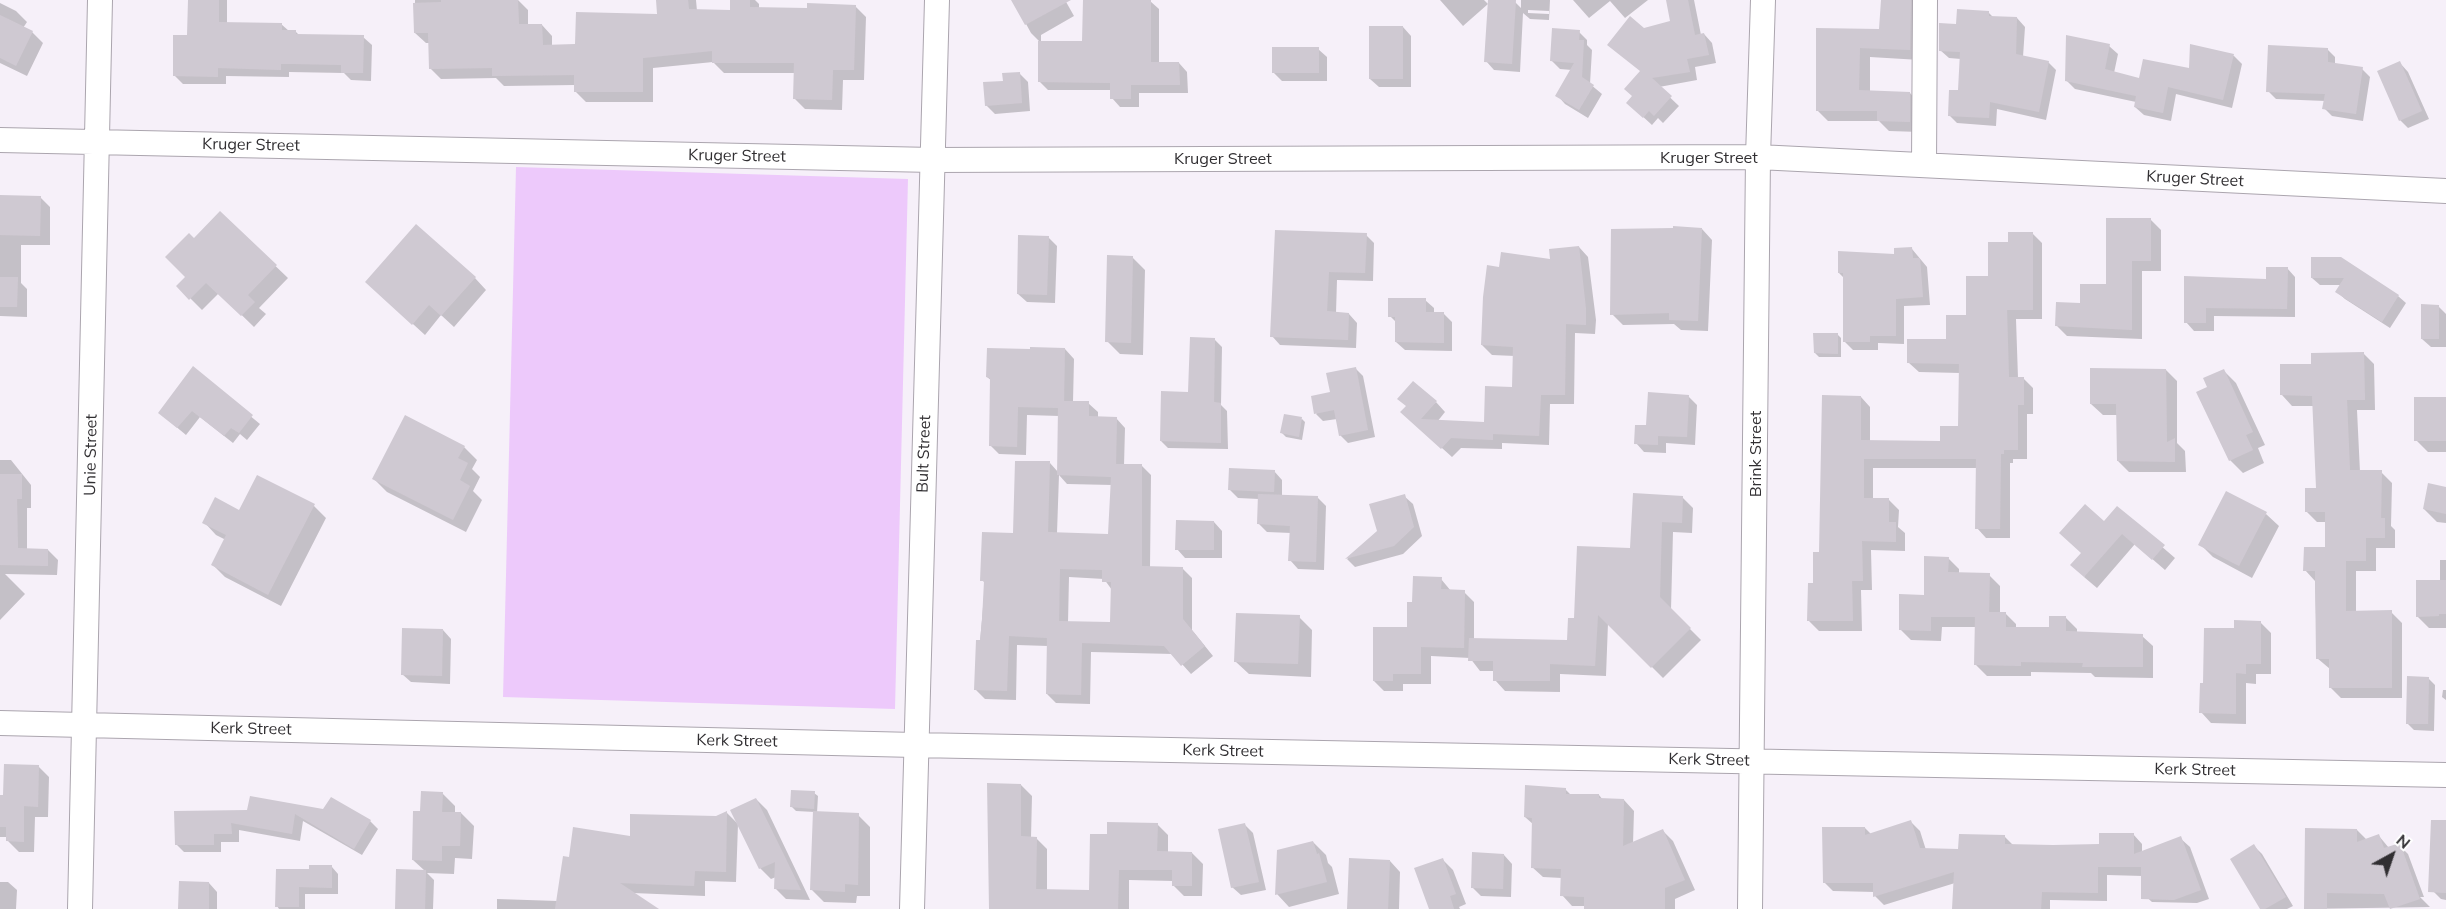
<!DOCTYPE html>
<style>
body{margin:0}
#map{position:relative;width:2446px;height:909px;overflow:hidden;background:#f6f0f9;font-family:Mulish,sans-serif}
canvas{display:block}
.north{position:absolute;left:2362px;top:825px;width:60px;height:60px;-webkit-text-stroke:4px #fff;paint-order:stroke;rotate:40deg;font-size:16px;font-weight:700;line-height:24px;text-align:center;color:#312f32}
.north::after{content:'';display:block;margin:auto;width:21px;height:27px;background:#312f32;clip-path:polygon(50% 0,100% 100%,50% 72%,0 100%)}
</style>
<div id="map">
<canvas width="2446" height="909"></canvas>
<div class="north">N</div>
</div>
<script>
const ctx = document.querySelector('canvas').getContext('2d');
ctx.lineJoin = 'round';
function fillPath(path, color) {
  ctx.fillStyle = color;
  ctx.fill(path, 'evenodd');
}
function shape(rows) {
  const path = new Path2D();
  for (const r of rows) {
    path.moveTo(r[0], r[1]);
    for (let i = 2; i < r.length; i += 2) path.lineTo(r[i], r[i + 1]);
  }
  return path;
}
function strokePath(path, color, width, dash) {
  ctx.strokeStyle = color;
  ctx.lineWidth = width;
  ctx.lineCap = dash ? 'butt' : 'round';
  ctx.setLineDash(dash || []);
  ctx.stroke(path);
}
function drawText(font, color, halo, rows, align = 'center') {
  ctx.font = font + ' Mulish,sans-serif';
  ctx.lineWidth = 5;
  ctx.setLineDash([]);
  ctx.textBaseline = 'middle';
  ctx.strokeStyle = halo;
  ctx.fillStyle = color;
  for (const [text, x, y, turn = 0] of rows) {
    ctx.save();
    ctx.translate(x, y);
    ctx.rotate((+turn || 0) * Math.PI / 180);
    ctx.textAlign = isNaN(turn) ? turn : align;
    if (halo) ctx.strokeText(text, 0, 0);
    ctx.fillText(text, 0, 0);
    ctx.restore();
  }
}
const green = shape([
 [516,167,908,179,895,709,503,697]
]);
const shadow = shape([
 [190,0,227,0,227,23,281,24,289,31,295,31,299,35,363,37,372,45,371,81,351,80,344,73,289,72,289,77,226,76,226,84,183,84,174,75,189,37],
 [415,0,518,0,528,10,528,25,542,25,552,36,552,46,577,45,659,16,657,0,696,0,697,11,731,11,731,0,755,0,759,4,759,9,809,10,855,6,866,17,864,80,843,80,842,110,805,109,795,99,796,73,724,73,713,62,653,68,653,102,586,102,575,91,575,85,504,86,496,78,441,79,430,68,430,43,426,43,415,33],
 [1013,0,1065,0,1074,16,1041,35,1041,42,1083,42,1084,0,1150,1,1159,9,1159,63,1179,63,1187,72,1188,93,1139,93,1139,107,1120,107,1112,98,1112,90,1048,90,1039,81,1039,41,1031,33],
 [1440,0,1484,0,1488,4,1463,26],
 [1521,0,1550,0,1549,20,1530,19,1523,13,1520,72,1494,70,1486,61,1515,2,1521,8],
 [1528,10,1549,11,1549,14,1528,13],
 [1573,0,1648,0,1625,18,1610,1,1589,18],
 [1668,0,1694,0,1701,35,1704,34,1712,43,1716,63,1695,67,1697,80,1659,87,1679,106,1663,123,1658,118,1652,125,1628,103,1634,97,1642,72,1644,29,1672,22],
 [1882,0,1925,0,1920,60,1870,57,1870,92,1910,93,1920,104,1920,132,1889,131,1879,121,1828,121,1817,110,1818,30,1881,31],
 [0,3,16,11,27,22,23,28,32,32,43,43,27,76,0,63],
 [1988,12,1993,17,2017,18,2025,27,2023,57,2048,62,2056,70,2046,120,1997,109,1996,126,1957,123,1949,115,1960,92,1961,59,1949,58,1940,50,1957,26],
 [1403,27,1411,36,1411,87,1379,87,1370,79],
 [1579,32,1587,40,1587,45,1592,50,1590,84,1602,94,1588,118,1565,104,1557,95,1572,70,1560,69,1551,60],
 [2109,46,2118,54,2114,73,2140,79,2191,70,2191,46,2234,56,2242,64,2232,108,2176,94,2171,121,2144,115,2135,107,2136,102,2075,89,2066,80],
 [1318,49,1327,57,1327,81,1282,81,1273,72],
 [2327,49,2335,57,2335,64,2362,69,2370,77,2363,121,2332,116,2324,108,2325,101,2276,99,2268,91],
 [2400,63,2408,72,2429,119,2408,128,2400,120],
 [1020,74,1028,82,1030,111,995,114,986,105,1004,82],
 [0,196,40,197,50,207,50,245,21,245,21,283,27,289,27,317,0,316],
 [220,213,288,278,259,308,266,314,254,327,219,293,202,310,178,286,187,277,194,240],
 [2150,219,2161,230,2161,271,2142,271,2142,339,2067,336,2057,326,2081,304,2108,286],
 [1702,229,1712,240,1708,331,1681,330,1674,324,1623,325,1612,314],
 [1276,232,1366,235,1374,243,1373,281,1337,280,1336,313,1349,314,1357,323,1356,348,1280,345,1272,336],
 [2032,233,2042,243,2042,319,2016,319,2018,378,2023,378,2033,388,2033,414,2027,414,2027,459,2013,459,2013,463,2010,463,2010,538,1986,538,1977,528,1977,468,1873,468,1873,500,1889,500,1899,510,1898,527,1905,533,1905,551,1871,550,1872,590,1861,590,1862,631,1819,631,1809,621,1815,585,1821,554,1861,397,1870,407,1870,442,1941,443,1960,428,1960,373,1919,372,1909,363,1948,340,1968,317,2009,243],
 [1048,237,1057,246,1055,303,1027,302,1018,294],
 [1579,247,1588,257,1596,320,1595,334,1575,333,1574,404,1550,404,1549,445,1502,443,1502,449,1461,448,1452,457,1412,421,1436,402,1445,412,1437,422,1485,423,1514,389,1515,356,1492,355,1482,345,1500,268,1551,261],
 [1912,249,1927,267,1930,305,1904,306,1904,344,1878,343,1878,350,1853,350,1845,342,1844,278,1839,273],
 [1132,257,1145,270,1143,355,1120,354,1107,341],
 [2312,259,2398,296,2406,303,2390,328,2345,299,2337,292,2342,285,2320,285,2312,278],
 [2287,268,2295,277,2295,317,2214,316,2214,331,2194,331,2186,322,2186,278,2268,280],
 [475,278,486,290,454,327,441,315,425,335,379,293],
 [1425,300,1434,308,1434,313,1443,313,1452,322,1452,351,1405,350,1396,342,1397,323,1390,316],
 [2438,306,2446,314,2446,347,2431,347,2422,339],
 [1837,334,1841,338,1841,357,1819,357,1815,353],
 [1215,340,1222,347,1221,405,1227,411,1228,449,1168,448,1161,441,1189,393],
 [1065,349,1074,359,1073,402,1088,403,1098,412,1098,418,1116,418,1125,428,1124,466,1142,466,1151,475,1150,568,1183,569,1192,578,1192,630,1213,656,1191,674,1173,654,1091,652,1090,704,1056,703,1047,694,1048,646,1017,645,1016,700,985,699,976,690,985,583,982,580,1015,535,1050,463,1058,472,1059,416,1027,415,1026,455,999,454,990,445,992,381,987,377],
 [1059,475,1067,484,1112,485,1110,535,1057,533],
 [1069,577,1104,579,1112,590,1111,624,1068,623],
 [2364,354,2374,364,2375,410,2357,410,2360,472,2381,472,2392,483,2391,526,2395,530,2395,548,2376,548,2376,571,2356,571,2356,612,2391,612,2402,623,2402,698,2341,698,2330,687,2330,669,2317,658,2315,581,2305,570,2326,549,2326,522,2317,522,2306,511,2317,490,2314,406,2292,406,2282,395,2313,366],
 [1355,368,1363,376,1375,437,1348,443,1340,435,1337,419,1323,421,1316,414],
 [193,369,260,424,247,440,240,434,233,443,200,417,186,435,168,420],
 [2166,370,2177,381,2177,443,2185,451,2186,472,2129,472,2118,461,2118,415,2103,415,2091,404],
 [2223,370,2236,383,2265,445,2258,448,2264,463,2243,473,2230,460,2209,387],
 [1688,396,1697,405,1695,445,1666,443,1666,453,1644,452,1636,443,1648,427],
 [2446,399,2446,452,2428,452,2416,440],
 [1302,419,1305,422,1302,440,1286,437,1282,433],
 [464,447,477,460,472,469,480,477,473,491,482,500,466,532,387,492,374,479],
 [0,460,11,460,31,485,31,508,27,508,27,550,48,550,58,560,57,575,5,574,25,594,0,620],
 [1274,471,1282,480,1282,496,1318,498,1326,506,1324,570,1298,569,1290,560,1291,533,1267,532,1258,523,1259,499,1238,498,1230,490],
 [2446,488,2446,523,2437,522,2424,509],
 [1404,496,1413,504,1422,536,1403,554,1355,567,1347,559,1379,531],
 [1682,497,1693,508,1692,533,1673,532,1671,610,1701,640,1663,678,1608,623,1606,676,1560,674,1560,692,1505,691,1495,680,1495,671,1480,671,1470,658,1431,656,1431,684,1403,684,1403,691,1384,691,1374,681,1408,629,1413,604,1441,579,1451,591,1464,592,1474,602,1474,640,1569,642,1576,619,1632,550],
 [314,506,326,518,281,606,225,577,213,565,226,540,216,535,204,522,240,512],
 [2117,508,2175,558,2165,570,2135,544,2097,588,2084,577,2105,523],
 [2266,514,2279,526,2252,578,2213,557,2200,544],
 [1214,522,1222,531,1222,558,1185,558,1177,549],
 [1948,558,1959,569,1959,574,1989,575,2000,586,2000,613,2005,613,2016,624,2016,628,2051,628,2066,618,2077,629,2077,633,2142,636,2153,646,2153,678,2095,677,2091,673,2031,672,2031,676,1987,676,1976,665,1976,627,1942,627,1941,641,1911,640,1900,629,1925,596],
 [2440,560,2446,560,2446,628,2429,628,2417,616,2440,581],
 [1299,617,1312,630,1311,677,1249,674,1236,662],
 [2260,622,2271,633,2271,674,2256,674,2256,684,2246,683,2246,724,2211,723,2201,712,2205,684,2235,630],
 [443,630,451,639,450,684,411,682,402,674],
 [2428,678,2435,685,2434,731,2414,730,2407,723],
 [2443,690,2446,690,2446,700,2442,697],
 [38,766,49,777,48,817,35,817,34,852,19,852,8,841,8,837,0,837,0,796,4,796],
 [1021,785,1032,796,1031,838,1036,838,1047,849,1047,891,1091,892,1108,836,1157,824,1168,835,1168,853,1192,853,1203,864,1202,896,1184,896,1173,885,1173,881,1129,880,1129,909,990,909],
 [1565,789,1571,795,1599,795,1603,800,1624,800,1634,811,1633,844,1663,831,1673,841,1695,890,1675,899,1675,909,1585,909,1585,906,1572,906,1562,895,1562,878,1543,877,1532,867,1534,825,1525,817],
 [442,793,455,806,455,813,461,813,474,826,472,859,455,858,454,874,427,873,434,880,433,909,396,909,425,871,413,860,422,813],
 [814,793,818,796,817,813,858,815,870,827,870,896,857,896,856,903,824,902,812,890,815,812,796,811,792,807],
 [251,798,370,821,378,829,362,855,303,821,300,841,239,830,239,842,221,842,221,852,184,852,176,844,248,812],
 [756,799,767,810,810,900,786,899,775,888,776,877,771,879,760,868],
 [727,813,738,824,736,882,705,881,705,896,633,893,657,909,497,909,497,899,558,901,570,858,631,837,717,818],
 [1911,822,1920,831,1926,850,1960,851,2005,837,2014,846,2100,845,2133,834,2142,844,2142,852,2180,838,2190,847,2209,899,2197,903,2152,902,2142,893,2143,876,2107,875,2107,901,2050,900,2050,909,1954,909,1955,883,1884,905,1875,896,1875,892,1833,891,1824,882,1865,828,1871,834],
 [1245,825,1253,833,1266,890,1241,895,1232,887],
 [2357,830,2367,840,2379,836,2389,848,2399,845,2408,854,2424,897,2420,897,2430,907,2305,909],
 [2446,840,2446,900,2441,899,2430,888],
 [1313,842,1326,855,1328,863,1332,867,1339,894,1289,907,1277,894],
 [2254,846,2262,854,2293,906,2287,909,2262,909],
 [1504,855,1512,864,1511,897,1481,896,1472,887],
 [1443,860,1453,870,1466,904,1459,907,1460,909,1430,909],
 [1390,861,1400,872,1399,909,1349,909],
 [332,867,338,874,338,894,305,894,305,909,279,909,277,906,311,870],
 [0,882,8,882,17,890,16,909,0,909],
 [209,883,217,892,217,909,180,909]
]);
const building = shape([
 [188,0,219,0,219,22,282,23,282,30,296,30,296,34,364,35,363,73,341,73,341,65,295,64,281,64,281,70,218,68,218,77,173,76,173,35,187,35],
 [441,0,518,0,519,24,542,24,543,45,575,44,576,12,657,14,656,0,688,0,689,9,730,10,730,0,750,0,750,7,807,8,807,3,856,5,854,70,833,70,832,100,793,99,794,63,712,63,712,51,643,58,643,92,574,92,574,75,492,76,492,68,429,69,428,33,414,33,413,3,441,2],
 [1011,0,1071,0,1025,25],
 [1083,0,1151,0,1151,62,1179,62,1180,85,1131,85,1131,99,1110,99,1110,83,1038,82,1038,41,1082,41],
 [1488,0,1516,0,1512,64,1484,62],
 [1666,0,1688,0,1695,35,1704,33,1709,55,1687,59,1690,72,1652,78,1672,96,1654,116,1649,111,1643,118,1626,103,1632,96,1624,89,1640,71,1607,45,1630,16,1644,28,1670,21],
 [1881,0,1911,0,1910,50,1860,48,1859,90,1910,92,1910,122,1877,121,1877,111,1816,111,1816,28,1879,29],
 [1957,9,1989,11,1989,16,2017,17,2016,54,2049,61,2039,112,1990,102,1989,118,1948,116,1949,90,1958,90,1960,52,1939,51,1939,23,1956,24],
 [0,15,33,31,16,66,0,58],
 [1369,26,1403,26,1403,79,1369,79],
 [1552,28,1580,30,1579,40,1584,40,1582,77,1594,85,1579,110,1555,96,1574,63,1550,61],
 [2066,35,2110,44,2105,69,2139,78,2143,59,2189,68,2190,44,2234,54,2223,100,2168,87,2163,113,2134,107,2136,96,2065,81],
 [2268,45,2328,48,2328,62,2363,67,2356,114,2322,109,2325,94,2266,92],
 [1272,47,1319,47,1319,73,1272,73],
 [2400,61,2422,111,2399,121,2377,71],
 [1020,72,1022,103,985,106,983,82,1003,81,1002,73],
 [0,195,41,196,40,236,0,235],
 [220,211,277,265,248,295,255,302,241,316,206,283,189,300,176,286,185,277,165,257,189,233,194,238],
 [2106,218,2151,218,2151,261,2132,261,2132,330,2055,326,2056,302,2080,303,2080,284,2106,284],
 [416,224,476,277,441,316,429,305,412,325,365,282],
 [1673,226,1702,228,1698,321,1669,320,1669,313,1610,315,1611,229,1673,228],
 [1275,230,1367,233,1365,273,1329,272,1327,311,1349,313,1348,340,1270,337],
 [2008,232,2033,232,2033,310,2007,310,2009,377,2024,377,2024,405,2018,405,2018,450,2004,450,2004,454,2001,454,2000,529,1975,529,1976,459,1864,459,1864,498,1889,498,1889,522,1896,522,1896,542,1862,541,1863,581,1852,581,1853,621,1807,621,1808,583,1813,583,1813,552,1819,552,1822,395,1861,396,1861,440,1940,441,1940,426,1958,426,1959,364,1907,363,1907,339,1946,339,1946,315,1966,315,1966,276,1988,276,1988,242,2008,242],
 [1018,235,1049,236,1047,295,1017,294],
 [1579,246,1586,309,1586,325,1566,324,1565,395,1541,395,1539,436,1493,434,1493,440,1451,438,1441,449,1400,412,1406,406,1397,399,1413,381,1437,401,1421,419,1484,422,1485,386,1512,387,1513,347,1481,345,1483,297,1487,265,1499,267,1501,252,1550,259,1549,249],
 [1912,247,1913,258,1920,258,1923,297,1896,299,1896,336,1870,336,1870,342,1843,342,1843,273,1838,273,1838,251,1894,254,1894,248],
 [1107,255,1133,256,1131,343,1105,342],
 [2311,257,2341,257,2399,295,2382,322,2335,292,2344,278,2311,278],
 [2266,267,2288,267,2287,309,2206,308,2206,323,2184,323,2184,276,2266,279],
 [0,277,18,277,17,307,0,307],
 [1388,298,1426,298,1426,312,1444,312,1444,343,1395,342,1395,317,1388,317],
 [2421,304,2439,305,2439,339,2421,339],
 [1813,333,1838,333,1838,354,1814,353],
 [1190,337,1215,338,1214,402,1221,403,1221,443,1160,441,1161,391,1188,392],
 [1030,347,1065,348,1064,401,1089,401,1089,416,1117,417,1116,464,1142,464,1142,566,1183,567,1183,619,1205,646,1181,666,1164,646,1082,643,1081,695,1046,694,1047,638,1009,636,1007,691,974,690,976,640,980,640,982,620,984,581,980,581,982,532,1013,533,1015,461,1050,461,1048,532,1108,534,1111,477,1057,475,1058,408,1018,407,1017,447,989,446,990,378,986,377,987,348,1030,349],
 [1060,569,1102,570,1102,582,1111,582,1110,622,1059,621],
 [2364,352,2365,400,2347,400,2350,470,2382,470,2381,518,2385,518,2385,538,2366,538,2366,561,2346,561,2346,611,2392,610,2392,688,2329,688,2329,659,2316,659,2315,571,2303,571,2304,547,2325,547,2325,512,2305,512,2305,488,2316,488,2312,396,2280,395,2280,364,2311,364,2311,353],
 [193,366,253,415,239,433,231,428,224,436,192,411,177,428,158,413],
 [1356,367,1368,430,1339,436,1334,410,1314,414,1311,396,1330,392,1326,373],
 [2090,368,2166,369,2167,442,2175,438,2175,462,2117,461,2116,404,2090,404],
 [2224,369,2253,432,2246,435,2253,450,2229,461,2196,392,2207,387,2203,378],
 [1648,392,1689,395,1687,437,1658,436,1658,445,1634,444,1635,425,1646,425],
 [2414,397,2446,397,2446,441,2414,441],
 [1284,414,1302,417,1299,437,1280,433],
 [405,415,465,446,458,458,468,463,460,480,470,486,453,520,372,479],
 [1229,468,1275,470,1274,492,1228,490],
 [0,474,22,474,22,499,17,499,18,548,48,549,48,566,0,565],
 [257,475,315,504,268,595,211,565,226,535,202,523,215,497,239,510],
 [2428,483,2446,487,2446,514,2423,509],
 [2226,491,2267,512,2239,566,2198,545],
 [1633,493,1683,496,1682,523,1662,522,1660,597,1691,628,1651,668,1598,615,1595,666,1550,664,1550,681,1493,681,1493,661,1468,661,1469,638,1567,640,1568,618,1574,618,1577,546,1630,548],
 [1258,494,1318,496,1316,562,1288,561,1290,526,1257,524],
 [1405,494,1414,527,1394,546,1345,559,1377,531,1369,504],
 [2085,504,2104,521,2117,506,2165,545,2152,560,2122,534,2084,577,2070,565,2081,553,2059,533],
 [1176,520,1214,521,1214,550,1175,550],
 [1924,556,1949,557,1948,572,1990,573,1989,612,2006,612,2006,627,2049,627,2049,616,2066,616,2066,631,2143,634,2143,667,2082,667,2083,663,2021,662,2021,666,1974,665,1975,617,1931,617,1931,631,1899,630,1899,594,1924,595],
 [1413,576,1442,577,1441,589,1465,590,1464,648,1421,647,1421,674,1393,674,1393,681,1373,681,1373,627,1407,627,1407,602,1412,602],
 [2416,580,2446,580,2446,614,2439,614,2439,616,2416,617],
 [1236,613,1300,615,1298,664,1234,662],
 [2234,620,2261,621,2261,664,2246,664,2246,674,2236,673,2236,714,2199,713,2200,683,2203,683,2204,628,2234,628],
 [402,628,443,629,442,676,401,675],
 [2407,676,2429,677,2428,724,2406,724],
 [4,764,39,765,38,807,24,806,24,842,6,841,6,827,0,827,0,795,3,795],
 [987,783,1021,784,1021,836,1037,837,1036,889,1089,890,1090,834,1107,834,1107,822,1158,823,1157,851,1192,852,1192,886,1172,886,1172,870,1119,870,1118,909,989,909],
 [1525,785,1566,788,1566,794,1599,794,1599,798,1624,799,1623,846,1663,829,1685,880,1665,888,1665,909,1584,909,1584,897,1560,896,1561,869,1531,868,1532,818,1524,817],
 [791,790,815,791,814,809,790,807],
 [421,791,443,792,442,812,461,812,460,846,442,846,442,861,412,860,413,811,420,811],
 [250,796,323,809,331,797,371,820,354,849,295,814,292,834,231,823,232,834,214,834,214,845,175,845,174,811,247,810],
 [756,798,785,857,801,890,774,889,775,862,759,869,730,810],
 [727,811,726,872,695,871,694,886,620,883,659,909,555,909,563,856,569,857,573,827,630,836,630,814,716,816],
 [813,811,859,813,858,885,845,884,845,892,810,890],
 [1911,820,1920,848,1958,849,1959,834,2005,835,2005,844,2053,845,2099,844,2099,833,2134,833,2134,854,2181,836,2201,890,2174,900,2141,899,2141,867,2098,867,2098,893,2042,892,2041,909,1952,909,1954,872,1873,897,1873,883,1823,883,1822,827,1865,827,1865,835],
 [2431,820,2446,820,2446,893,2428,892],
 [1245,823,1259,882,1231,888,1218,829],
 [2305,828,2357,829,2357,842,2379,834,2384,848,2400,843,2420,899,2390,909,2384,894,2327,893,2327,909,2304,909],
 [1313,841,1317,854,1319,853,1327,882,1275,895,1277,850],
 [2254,844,2286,897,2265,909,2260,909,2230,859],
 [1472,852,1504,854,1503,889,1471,888],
 [1349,858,1390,860,1388,909,1347,909],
 [1443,858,1456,894,1450,896,1454,909,1429,909,1414,868],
 [309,865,332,865,332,888,299,887,299,907,275,907,276,869,309,869],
 [396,869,426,870,425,909,395,909],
 [179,881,209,882,209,909,178,909]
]);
const street = shape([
 [0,140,933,160,1758,157,2446,191],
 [1924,165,1925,0],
 [0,723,915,745,2446,775],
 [80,909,100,0],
 [912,909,937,0],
 [1750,909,1758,157,1763,0]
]);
const streetNames = [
 ["Kruger Street",251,145,1],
 ["Kruger Street",737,156,1],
 ["Kruger Street",1709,158],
 ["Kruger Street",1223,159],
 ["Kruger Street",2195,179,3],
 ["Bult Street",924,454,-88],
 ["Brink Street",1756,454,-90],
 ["Unie Street",91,455,-89],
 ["Kerk Street",251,729,1],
 ["Kerk Street",737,741,1],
 ["Kerk Street",1223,751,1],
 ["Kerk Street",1709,760,1],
 ["Kerk Street",2195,770,1]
];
fillPath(green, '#edc9fb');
fillPath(shadow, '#0003');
fillPath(building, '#cfc9d2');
strokePath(street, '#aba5ae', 26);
strokePath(street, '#fff', 24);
drawText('16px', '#312f32', '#fff', streetNames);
</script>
